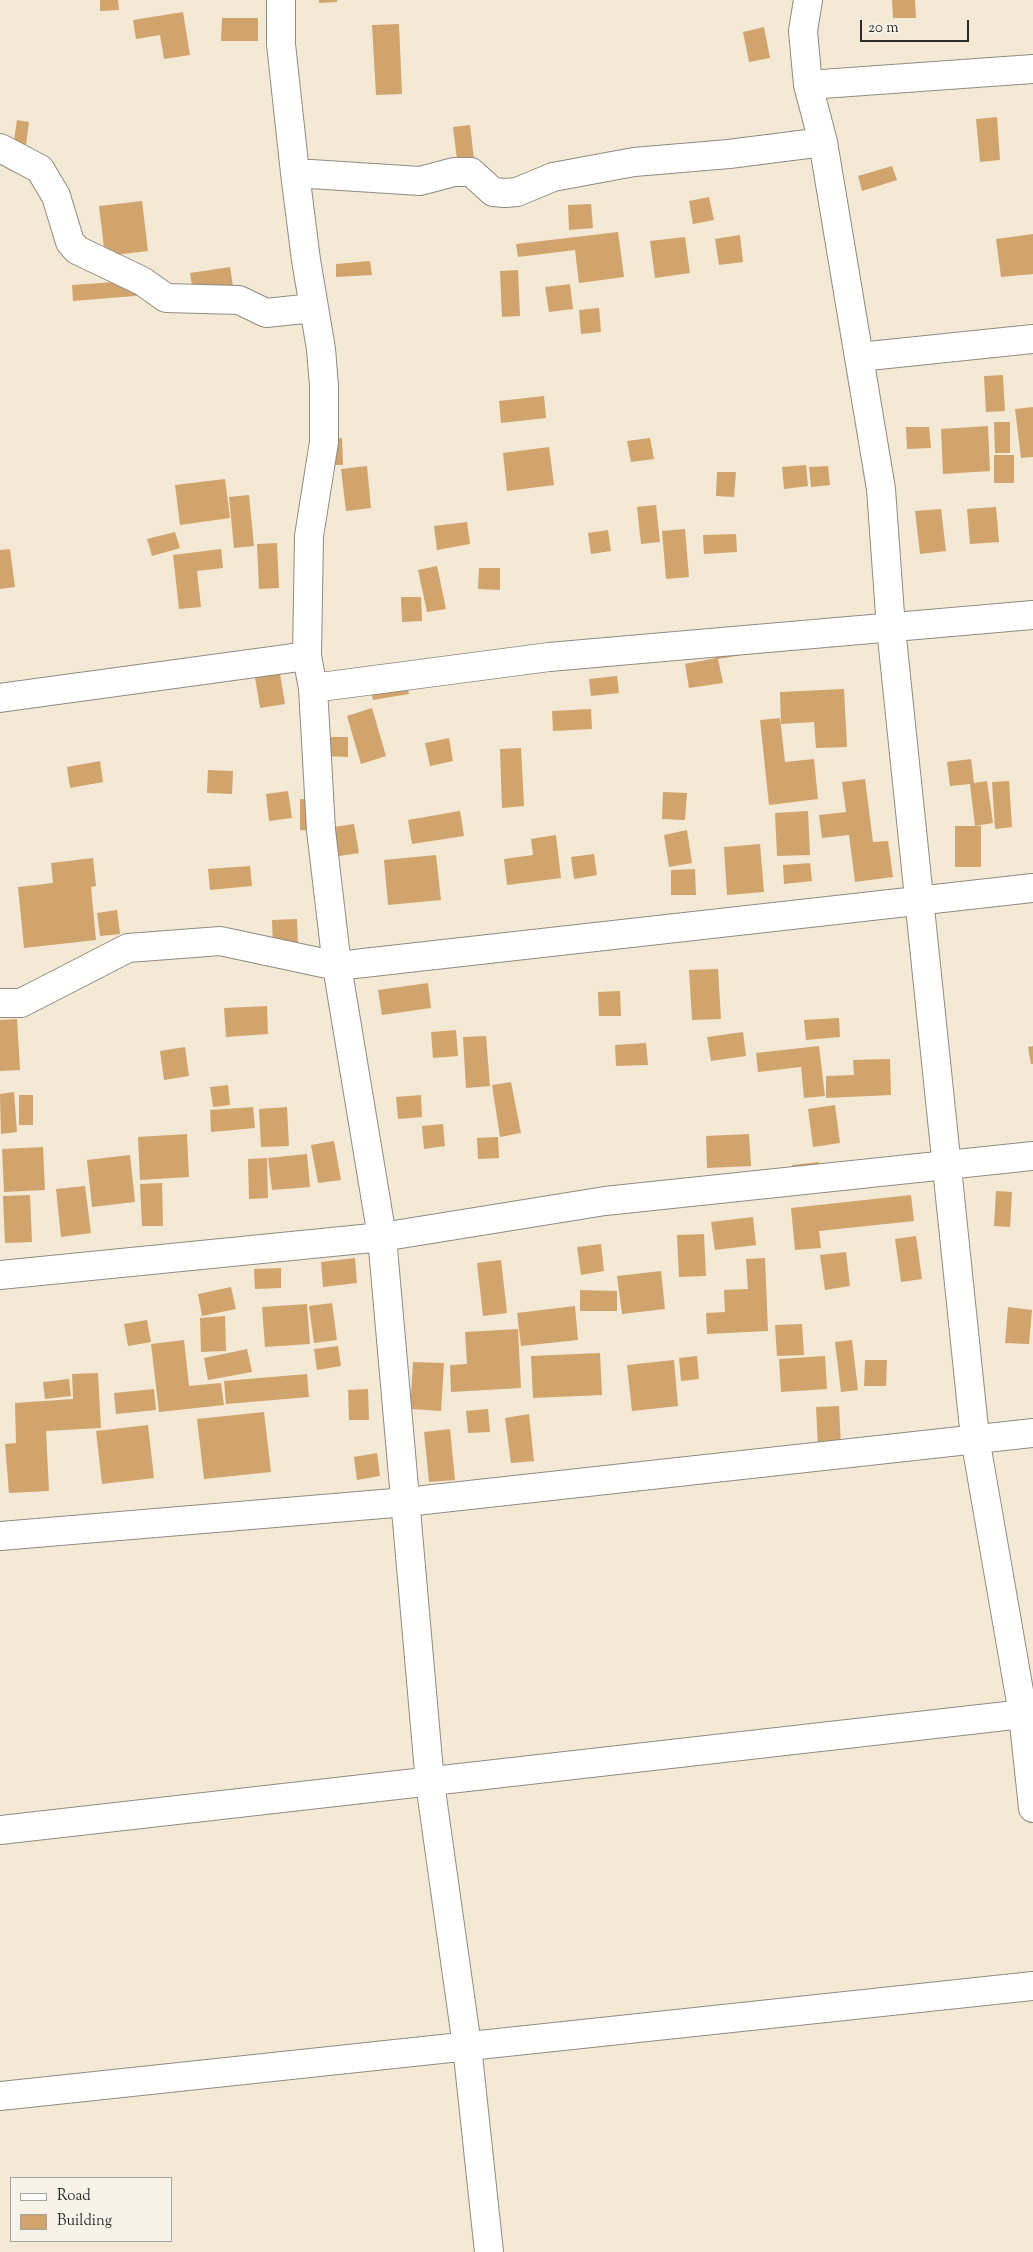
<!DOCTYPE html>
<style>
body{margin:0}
#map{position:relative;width:1033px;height:2252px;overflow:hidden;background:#f4e9d5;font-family:"Sorts Mill Goudy",serif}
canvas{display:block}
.legend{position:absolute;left:10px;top:2177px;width:162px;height:65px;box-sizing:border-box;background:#f7f3e8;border:1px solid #a5a39c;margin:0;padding:6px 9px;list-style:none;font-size:15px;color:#2b2b2b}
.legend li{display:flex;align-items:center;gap:10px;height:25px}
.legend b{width:25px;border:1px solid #a5a39c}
.scale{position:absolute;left:860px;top:20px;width:109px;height:22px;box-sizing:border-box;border:2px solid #2b2b2b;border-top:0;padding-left:6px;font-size:15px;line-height:18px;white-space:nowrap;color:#2b2b2b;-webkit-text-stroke:4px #f7f3e8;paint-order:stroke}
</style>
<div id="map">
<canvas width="1033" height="2252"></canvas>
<ul class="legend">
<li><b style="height:6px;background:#fff"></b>Road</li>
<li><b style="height:14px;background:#d2a46d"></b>Building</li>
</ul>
<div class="scale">20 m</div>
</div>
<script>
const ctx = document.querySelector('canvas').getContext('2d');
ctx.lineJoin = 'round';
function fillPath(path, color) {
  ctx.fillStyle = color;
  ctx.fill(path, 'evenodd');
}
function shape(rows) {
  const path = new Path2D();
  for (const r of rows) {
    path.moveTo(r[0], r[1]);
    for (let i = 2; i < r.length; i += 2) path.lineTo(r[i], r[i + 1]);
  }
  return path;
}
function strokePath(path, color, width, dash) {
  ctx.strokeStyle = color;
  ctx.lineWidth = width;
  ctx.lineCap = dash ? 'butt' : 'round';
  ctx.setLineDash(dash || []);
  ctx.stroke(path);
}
const building = shape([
 [100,0,118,0,119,10,100,11],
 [319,0,337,0,337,2,319,3],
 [892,0,915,0,916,18,893,18],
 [183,12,190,55,164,59,160,35,136,39,133,20],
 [222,18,258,18,258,41,221,41],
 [399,24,402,94,376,95,372,25],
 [764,27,770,58,749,62,743,32],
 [997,117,1000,160,980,162,976,119],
 [17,120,29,122,23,168,10,167],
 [470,125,474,159,457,160,453,127],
 [892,166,897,180,862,191,858,176],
 [709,197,714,220,693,224,689,201],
 [142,201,148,251,105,256,99,206],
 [591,204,593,228,569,230,568,205],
 [618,232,624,277,579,283,575,250,518,257,516,244],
 [1033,234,1033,274,1001,277,996,239],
 [740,235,743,262,719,265,715,239],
 [685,237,690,273,655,278,650,241],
 [370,261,372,275,336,277,336,264],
 [230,267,234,293,194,299,190,273],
 [518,270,520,316,502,317,500,271],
 [159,279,160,294,73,301,72,285],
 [570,284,573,309,549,312,545,287],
 [599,308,601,332,581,334,579,310],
 [1003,375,1005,411,986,412,984,376],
 [544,396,546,418,501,423,499,401],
 [1033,407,1033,457,1021,458,1015,409],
 [994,422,1010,422,1010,453,995,453],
 [988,426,990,471,943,474,941,429],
 [906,427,929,427,931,448,907,449],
 [342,438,343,465,326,465,325,439],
 [650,438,654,459,631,462,627,441],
 [549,447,554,485,507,491,503,453],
 [994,455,1014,455,1014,483,994,483],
 [806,465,808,486,784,489,782,467],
 [367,466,371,508,346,511,341,469],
 [828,466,830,485,811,487,809,467],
 [717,472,736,472,734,497,716,496],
 [225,479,230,518,180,525,175,485],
 [249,495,254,546,234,548,229,497],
 [656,505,660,542,641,544,637,507],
 [996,507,999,542,970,544,967,509],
 [941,509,946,551,920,554,915,511],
 [467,522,470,544,437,550,434,526],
 [685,529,689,577,666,579,662,531],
 [608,530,611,551,591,554,588,533],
 [175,532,180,548,152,556,147,539],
 [736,534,737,552,704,554,703,535],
 [277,543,279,588,259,589,257,544],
 [10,549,15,587,0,589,0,550],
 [221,549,223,568,197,571,201,607,179,609,173,555],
 [437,566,446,609,427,612,418,570],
 [479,568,500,568,500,590,478,589],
 [401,597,421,597,422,621,402,622],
 [744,632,748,654,718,659,723,683,689,688,685,664,716,658,713,637],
 [280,674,285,704,260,708,255,677],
 [617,676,619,693,591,696,589,679],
 [406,677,409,694,373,700,369,683],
 [844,689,847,747,816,748,814,722,781,724,780,692],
 [372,708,386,756,361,764,347,716],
 [591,709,592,729,553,731,552,711],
 [780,718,785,762,814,759,818,799,769,805,760,720],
 [325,737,348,737,348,757,325,756],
 [449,738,453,761,430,766,425,743],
 [521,748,524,806,502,808,500,749],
 [971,759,974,783,987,781,993,823,975,826,970,784,950,786,947,762],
 [100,761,103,782,70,788,67,767],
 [208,770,233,771,232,794,207,793],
 [865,779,873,842,888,841,893,877,855,882,849,835,822,838,819,815,846,812,842,782],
 [1009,781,1012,827,995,829,992,782],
 [288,791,292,818,269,821,266,794],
 [663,792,687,793,685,820,662,819],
 [300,799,317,800,315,831,300,830],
 [460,811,464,836,412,844,408,820],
 [808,811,810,855,777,856,775,813],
 [354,824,359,853,339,856,334,827],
 [955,826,981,826,981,867,955,867],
 [687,830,692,863,669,867,664,835],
 [556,835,561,878,507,885,504,859,533,855,531,839],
 [760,844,764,892,727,895,724,847],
 [594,854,597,875,574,879,571,857],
 [436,855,441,900,388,905,384,860],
 [93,858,96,886,91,887,96,940,24,948,18,887,53,883,51,863],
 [810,863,812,881,784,884,783,865],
 [250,866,252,886,210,890,208,869],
 [695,869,696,895,671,895,671,870],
 [117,910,120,934,100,936,97,913],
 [297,919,298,947,273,948,272,920],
 [718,969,721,1019,692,1020,689,970],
 [428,983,431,1008,382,1015,378,990],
 [620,991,621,1016,599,1016,598,992],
 [267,1006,268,1034,226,1037,224,1008],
 [839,1018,840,1037,806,1040,804,1020],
 [17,1019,20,1070,0,1071,0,1020],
 [456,1030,458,1056,433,1058,431,1032],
 [743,1032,746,1056,711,1061,707,1037],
 [486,1036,490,1086,466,1088,463,1037],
 [646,1043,648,1065,616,1066,615,1045],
 [819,1046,825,1096,804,1098,801,1067,758,1072,756,1053],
 [1033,1046,1033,1064,1031,1064,1028,1047],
 [185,1047,189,1076,164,1080,160,1051],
 [890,1059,891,1095,826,1098,826,1076,854,1075,853,1060],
 [511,1082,521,1133,500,1137,492,1085],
 [228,1085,230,1105,213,1107,210,1087],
 [14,1092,17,1132,1,1134,0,1094],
 [19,1095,33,1095,33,1125,19,1125],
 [421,1095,422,1117,398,1119,396,1097],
 [835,1105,840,1143,813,1147,808,1109],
 [253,1107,255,1128,211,1132,210,1110],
 [287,1107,289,1146,261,1147,259,1109],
 [443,1124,445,1146,424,1149,422,1126],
 [187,1134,189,1177,140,1180,138,1137],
 [749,1134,751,1166,707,1168,706,1136],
 [498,1137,499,1158,478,1159,477,1138],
 [334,1141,341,1180,318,1183,311,1145],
 [43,1147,45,1190,4,1192,2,1149],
 [307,1154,310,1187,272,1190,268,1158],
 [130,1155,135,1202,92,1207,87,1160],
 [267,1158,268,1198,249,1199,248,1159],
 [819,1162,820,1174,793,1177,792,1165],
 [162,1183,163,1226,142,1226,140,1184],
 [85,1186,91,1233,61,1237,56,1189],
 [996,1191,1012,1192,1010,1227,994,1226],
 [30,1195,32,1242,5,1243,3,1196],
 [911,1195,914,1221,819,1231,821,1248,795,1250,791,1208],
 [753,1217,756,1245,715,1250,711,1222],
 [704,1234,706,1276,679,1277,677,1235],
 [916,1236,922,1279,901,1282,895,1239],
 [601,1244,604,1271,581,1275,577,1247],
 [846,1252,850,1286,825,1290,820,1255],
 [355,1258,357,1283,323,1287,321,1262],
 [765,1258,768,1331,707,1334,706,1313,725,1312,724,1290,748,1289,746,1259],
 [501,1260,507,1313,483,1316,477,1263],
 [281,1268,281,1288,255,1289,254,1269],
 [661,1271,665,1309,622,1314,617,1276],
 [231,1287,236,1309,202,1316,198,1294],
 [580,1290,617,1291,617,1311,580,1311],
 [332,1303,337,1340,314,1343,309,1306],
 [307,1304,310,1344,265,1347,262,1307],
 [575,1306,578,1340,521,1346,517,1313],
 [1008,1307,1032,1310,1029,1344,1005,1343],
 [225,1316,226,1351,201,1352,200,1318],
 [147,1320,151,1342,128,1346,124,1324],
 [802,1324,804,1355,777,1356,775,1325],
 [518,1329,521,1388,451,1392,450,1365,467,1364,465,1332],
 [184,1340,189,1386,221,1383,224,1405,159,1412,151,1344],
 [852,1340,858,1390,841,1392,835,1342],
 [338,1346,341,1366,317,1370,314,1349],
 [247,1349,252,1372,208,1380,204,1358],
 [600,1353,602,1395,533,1398,531,1356],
 [697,1356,699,1379,681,1381,679,1358],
 [825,1356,827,1389,781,1392,779,1359],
 [674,1360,678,1406,632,1411,627,1365],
 [865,1360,887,1360,886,1386,864,1386],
 [413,1362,444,1363,441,1411,410,1409],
 [98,1373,101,1428,46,1431,49,1491,9,1493,5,1444,16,1443,15,1403,73,1399,72,1374],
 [307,1374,309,1397,226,1404,224,1381],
 [69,1379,71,1396,45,1399,43,1382],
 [154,1389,156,1410,116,1414,114,1393],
 [368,1389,369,1420,349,1420,348,1390],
 [839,1406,841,1446,818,1448,816,1407],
 [488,1409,490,1432,468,1433,466,1411],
 [264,1412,271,1472,204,1479,197,1419],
 [529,1414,534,1461,511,1463,505,1418],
 [148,1425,154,1478,102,1484,96,1431],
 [450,1429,455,1480,429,1482,424,1432],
 [377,1453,380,1476,357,1480,354,1457]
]);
const minor = shape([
 [281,0,281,44,295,173,306,260,321,349,324,386,324,442,309,536,307,656,313,688,321,830,337,966,382,1237,430,1783,467,2046,489,2252],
 [808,0,803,31,808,85,823,142,881,489,891,628,975,1438,1023,1714,1033,1808],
 [808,85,1033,69],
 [0,148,40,169,56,196,70,242,77,250,142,281,166,298,239,300,266,313,313,308],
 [295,173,420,181,454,172,471,172,493,192,505,193,517,192,553,177,634,162,729,154,823,142],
 [859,357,1033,339],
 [313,688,549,657,1033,615],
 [0,698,307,656],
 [0,1003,21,1003,128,948,220,941,337,966,1033,888],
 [0,1275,382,1237,605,1201,1033,1156],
 [0,1536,406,1502,1033,1433],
 [0,1830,1033,1713],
 [0,2096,1033,1986]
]);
fillPath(building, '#d2a46d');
strokePath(minor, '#908a80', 30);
strokePath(minor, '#fff', 28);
</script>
